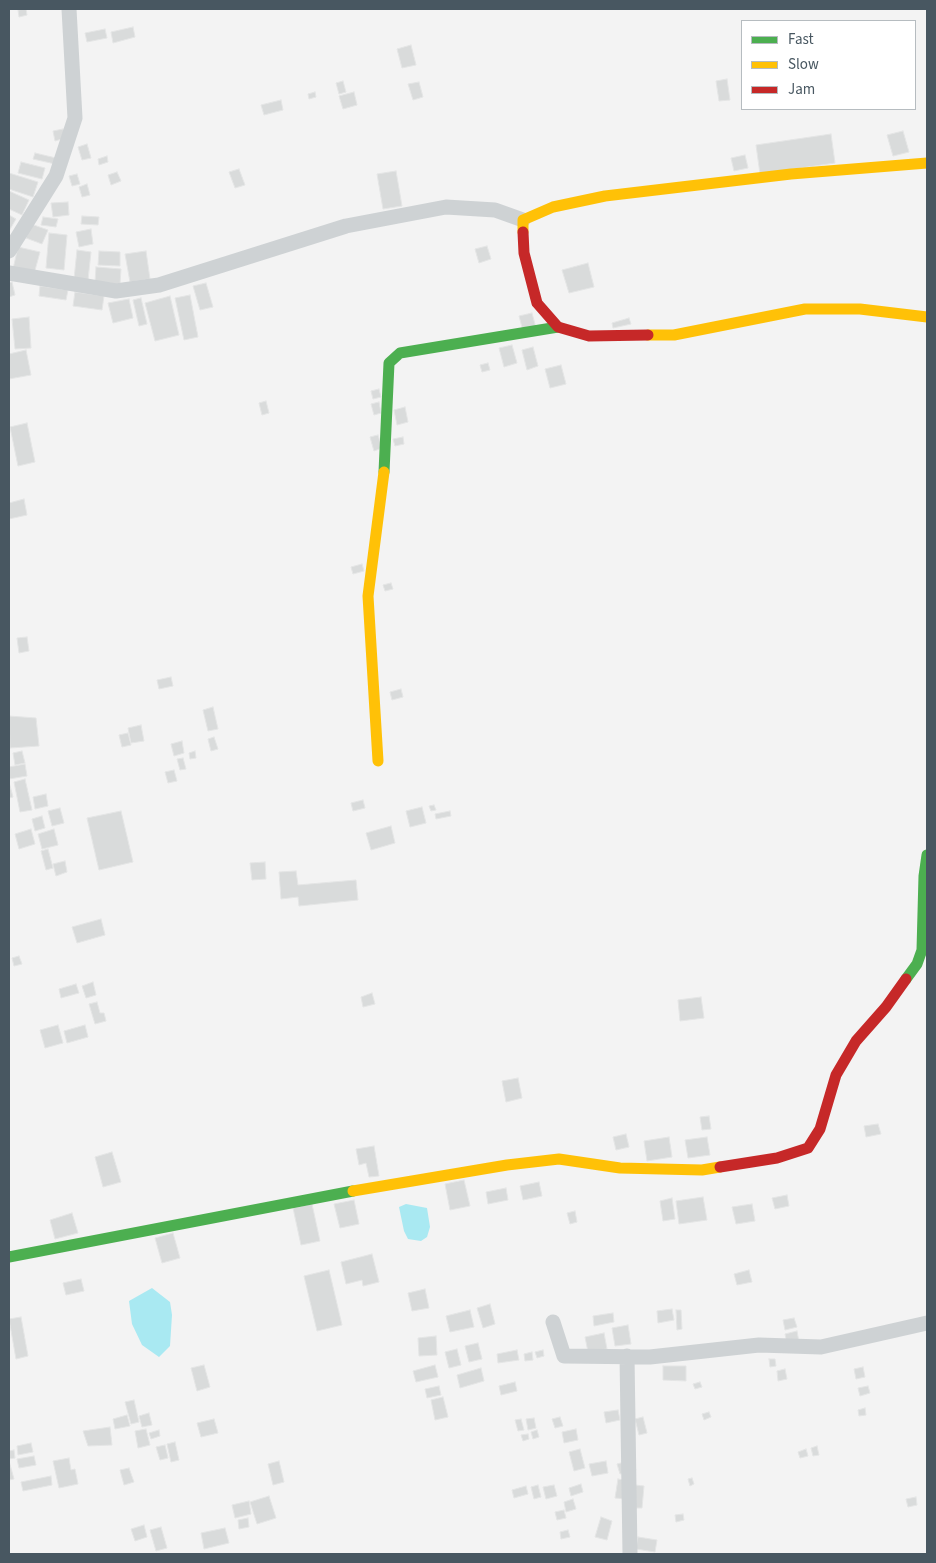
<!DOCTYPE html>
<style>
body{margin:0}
#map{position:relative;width:936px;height:1563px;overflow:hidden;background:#f3f3f3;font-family:"Source Sans 3",sans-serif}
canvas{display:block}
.frame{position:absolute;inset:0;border:10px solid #485761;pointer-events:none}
.legend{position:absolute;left:741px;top:20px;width:175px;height:90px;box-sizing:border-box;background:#fff;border:1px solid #b6bcc0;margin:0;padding:6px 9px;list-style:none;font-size:15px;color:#485761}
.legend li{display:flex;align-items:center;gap:10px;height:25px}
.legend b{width:25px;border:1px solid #b6bcc0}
</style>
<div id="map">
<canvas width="936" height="1563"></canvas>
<div class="frame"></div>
<ul class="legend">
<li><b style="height:6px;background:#4caf50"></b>Fast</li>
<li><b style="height:6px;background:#ffc107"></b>Slow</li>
<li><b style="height:6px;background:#c62828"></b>Jam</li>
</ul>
</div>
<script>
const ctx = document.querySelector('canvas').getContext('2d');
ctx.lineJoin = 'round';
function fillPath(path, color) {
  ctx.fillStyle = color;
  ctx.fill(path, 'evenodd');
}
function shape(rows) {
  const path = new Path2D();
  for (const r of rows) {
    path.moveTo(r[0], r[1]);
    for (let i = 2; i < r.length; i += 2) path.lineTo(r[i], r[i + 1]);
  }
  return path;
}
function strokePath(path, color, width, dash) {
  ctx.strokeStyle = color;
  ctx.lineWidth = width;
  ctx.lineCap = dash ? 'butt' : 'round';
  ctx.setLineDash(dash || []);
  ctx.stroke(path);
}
const water = shape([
 [406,1204,427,1208,430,1227,427,1237,421,1241,408,1239,404,1231,399,1207],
 [152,1288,170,1302,172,1315,170,1346,159,1357,142,1345,132,1324,129,1301]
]);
const building = shape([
 [26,9,27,15,19,17,18,10,26,9],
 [133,27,135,37,113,43,111,32,133,27],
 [105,29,107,38,87,42,85,33,105,29],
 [411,45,416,65,402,68,397,49,411,45],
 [727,79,730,100,719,101,716,81,727,79],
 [343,81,346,92,339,94,336,83,343,81],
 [419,82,423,97,413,100,408,84,419,82],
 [315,92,316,97,309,99,308,94,315,92],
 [354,92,357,105,343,109,339,96,354,92],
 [281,100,283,110,264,115,261,105,281,100],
 [63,129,65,138,55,141,53,131,63,129],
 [903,131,909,152,893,156,887,135,903,131],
 [831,134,835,163,760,174,756,145,831,134],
 [87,144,91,158,82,160,78,147,87,144],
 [35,153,56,158,55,164,33,159,35,153],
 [745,155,748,168,734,171,731,158,745,155],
 [107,156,108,162,99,165,98,159,107,156],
 [21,162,45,168,42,179,18,173,21,162],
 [239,169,245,185,235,188,229,172,239,169],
 [396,171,402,206,383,209,377,174,396,171],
 [117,172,121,181,111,185,108,175,117,172],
 [9,173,38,182,33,197,9,189,9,173],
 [77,174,80,184,72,186,69,176,77,174],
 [87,184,90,195,82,197,79,187,87,184],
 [9,191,29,200,22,215,9,209,9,191],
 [68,202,69,215,53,217,51,203,68,202],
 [9,215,16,219,9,231,9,215],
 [82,216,99,217,98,225,81,224,82,216],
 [43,217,58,219,56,227,41,225,43,217],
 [31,224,48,230,42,244,26,238,31,224],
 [91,229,93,244,79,247,76,232,91,229],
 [49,233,67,235,64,270,46,268,49,233],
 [487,246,491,259,479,263,475,249,487,246],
 [18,247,40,252,34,274,13,269,18,247],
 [77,250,91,252,88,280,74,279,77,250],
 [99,251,120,252,120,266,98,265,99,251],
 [146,251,150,279,130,282,125,254,146,251],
 [588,263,594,287,569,293,562,270,588,263],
 [96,267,121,269,120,284,95,282,96,267],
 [12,282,15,295,9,297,9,283,12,282],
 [206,283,213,307,200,310,193,286,206,283],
 [40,286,68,290,66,300,39,296,40,286],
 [75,292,104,296,102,310,73,306,75,292],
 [190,295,198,337,184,340,175,298,190,295],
 [170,296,179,335,155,341,145,303,170,296],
 [141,298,147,324,139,326,133,300,141,298],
 [129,299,133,318,113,323,108,303,129,299],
 [532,313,536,328,523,331,519,316,532,313],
 [29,317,31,348,15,349,12,319,29,317],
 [629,318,631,324,613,328,612,323,629,318],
 [512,345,517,363,504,367,499,348,512,345],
 [533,347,538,366,527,370,522,350,533,347],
 [26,350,31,375,9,379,9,354,26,350],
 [488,363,490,370,482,372,480,365,488,363],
 [561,365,566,384,550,388,545,369,561,365],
 [379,389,381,397,373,399,371,391,379,389],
 [266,401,269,413,262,415,259,403,266,401],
 [379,402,381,413,374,415,371,404,379,402],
 [405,407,408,422,397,425,394,410,405,407],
 [27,423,35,462,18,466,10,427,27,423],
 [378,435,382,448,374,451,370,437,378,435],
 [403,437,404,444,395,446,393,439,403,437],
 [24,499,27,515,9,519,9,503,24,499],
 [362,564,364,571,353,574,351,567,362,564],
 [391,583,393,589,385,591,383,585,391,583],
 [27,637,29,651,19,653,17,638,27,637],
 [171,677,173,686,159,689,157,680,171,677],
 [401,689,403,697,392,700,390,692,401,689],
 [213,707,218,729,208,731,203,710,213,707],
 [9,716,36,718,39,746,10,748,9,716],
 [141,725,144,741,131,743,128,728,141,725],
 [128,733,131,745,122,747,119,735,128,733],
 [214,737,218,749,211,751,208,739,214,737],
 [182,741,184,753,174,756,171,744,182,741],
 [22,751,25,763,15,765,13,753,22,751],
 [195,751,196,758,190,759,189,753,195,751],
 [183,758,186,769,180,770,177,759,183,758],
 [25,764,27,776,9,779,9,767,25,764],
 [174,770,177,781,168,783,165,772,174,770],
 [25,779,32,810,20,812,14,782,25,779],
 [9,782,13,797,9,798,9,782],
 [46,794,48,806,35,809,33,797,46,794],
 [363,800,365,808,353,811,351,803,363,800],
 [434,805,436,810,431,811,429,806,434,805],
 [422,807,426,823,410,827,406,811,422,807],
 [60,808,64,823,52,826,48,811,60,808],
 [121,811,133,862,99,870,87,818,121,811],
 [450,811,451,816,436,819,435,814,450,811],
 [42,816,45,828,35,831,32,819,42,816],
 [391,826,395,843,371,850,366,833,391,826],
 [31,829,35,844,19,849,15,834,31,829],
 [54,829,58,845,42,849,38,834,54,829],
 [48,849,53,868,46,870,41,851,48,849],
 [65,861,67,872,56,876,53,864,65,861],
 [265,862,266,879,252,880,250,863,265,862],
 [296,871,298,885,356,880,358,900,299,906,298,897,281,899,279,872,296,871],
 [101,919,105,935,77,943,72,927,101,919],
 [19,956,22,964,14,966,12,958,19,956],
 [93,982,96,995,86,998,82,986,93,982],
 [76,984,79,993,61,998,59,989,76,984],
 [372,993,375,1004,363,1007,361,997,372,993],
 [701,997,704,1018,680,1021,678,1000,701,997],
 [97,1002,100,1013,104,1013,106,1021,95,1024,89,1004,97,1002],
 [58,1025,63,1043,45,1048,40,1030,58,1025],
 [85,1025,88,1037,67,1043,64,1031,85,1025],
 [518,1078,522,1098,506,1102,502,1081,518,1078],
 [709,1116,711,1129,702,1130,700,1117,709,1116],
 [878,1124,881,1134,866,1137,864,1126,878,1124],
 [626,1134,629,1147,616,1150,613,1137,626,1134],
 [669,1137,672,1157,647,1161,644,1141,669,1137],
 [707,1137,710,1155,688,1158,685,1140,707,1137],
 [374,1146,379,1176,369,1177,366,1163,359,1165,356,1149,374,1146],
 [112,1152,121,1182,103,1187,95,1157,112,1152],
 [464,1180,470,1206,450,1210,445,1184,464,1180],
 [539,1182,542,1196,523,1200,520,1186,539,1182],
 [506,1188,508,1200,488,1204,486,1192,506,1188],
 [787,1195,789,1206,775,1209,772,1198,787,1195],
 [703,1197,707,1220,679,1224,676,1201,703,1197],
 [672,1198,675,1219,663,1221,660,1201,672,1198],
 [354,1200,359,1224,340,1228,334,1204,354,1200],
 [312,1204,320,1241,301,1245,293,1208,312,1204],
 [752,1204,755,1221,736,1224,732,1207,752,1204],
 [575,1211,577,1222,570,1224,567,1213,575,1211],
 [72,1213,78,1233,55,1239,50,1220,72,1213],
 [173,1233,180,1258,162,1263,155,1238,173,1233],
 [372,1254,379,1282,363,1286,362,1280,346,1284,341,1262,372,1254],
 [329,1270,342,1325,317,1331,304,1276,329,1270],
 [749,1270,752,1282,737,1285,734,1274,749,1270],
 [81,1279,84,1291,66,1295,63,1283,81,1279],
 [425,1289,429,1308,412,1311,408,1293,425,1289],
 [490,1304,495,1324,483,1328,477,1308,490,1304],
 [672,1309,674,1320,658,1323,657,1311,672,1309],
 [470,1310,474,1327,450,1332,446,1316,470,1310],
 [676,1310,681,1310,682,1329,677,1330,676,1310],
 [613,1313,614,1322,594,1326,593,1316,613,1313],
 [21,1317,28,1356,16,1359,9,1319,21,1317],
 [794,1318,797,1327,785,1330,783,1320,794,1318],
 [628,1325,631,1344,615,1346,612,1328,628,1325],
 [797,1331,799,1342,787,1344,785,1334,797,1331],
 [604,1333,607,1349,588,1352,585,1337,604,1333],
 [436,1336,437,1355,419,1356,418,1338,436,1336],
 [478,1343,482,1359,469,1362,465,1346,478,1343],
 [457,1349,461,1365,449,1368,445,1352,457,1349],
 [517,1350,519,1360,498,1363,497,1354,517,1350],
 [543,1350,544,1356,537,1358,535,1352,543,1350],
 [532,1352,533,1360,525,1361,524,1354,532,1352],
 [769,1359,775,1359,776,1366,770,1367,769,1359],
 [204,1365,210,1387,197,1391,191,1368,204,1365],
 [435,1365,438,1377,416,1382,413,1371,435,1365],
 [663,1366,686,1366,686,1381,663,1380,663,1366],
 [863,1367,865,1377,856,1379,854,1369,863,1367],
 [481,1368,484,1381,460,1388,457,1375,481,1368],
 [785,1369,787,1379,778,1381,777,1371,785,1369],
 [515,1382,517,1391,501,1395,499,1386,515,1382],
 [700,1382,702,1387,695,1389,693,1384,700,1382],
 [439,1386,441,1395,427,1398,425,1389,439,1386],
 [868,1386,870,1393,860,1396,858,1388,868,1386],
 [443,1397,448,1417,435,1420,431,1400,443,1397],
 [134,1400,139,1422,131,1424,125,1402,134,1400],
 [865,1408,866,1415,859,1416,858,1410,865,1408],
 [618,1410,620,1420,606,1423,604,1412,618,1410],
 [709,1412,711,1417,704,1420,702,1414,709,1412],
 [149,1413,152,1425,142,1427,139,1416,149,1413],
 [127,1415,130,1426,115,1429,113,1419,127,1415],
 [560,1417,563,1426,555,1428,552,1419,560,1417],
 [643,1417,647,1433,639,1435,635,1419,643,1417],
 [534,1418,536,1428,528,1430,526,1419,534,1418],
 [214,1419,218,1433,201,1437,197,1423,214,1419],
 [521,1419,524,1430,518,1431,515,1420,521,1419],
 [110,1427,112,1445,88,1446,83,1431,110,1427],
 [146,1429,150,1445,138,1448,135,1431,146,1429],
 [576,1429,578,1440,564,1443,562,1432,576,1429],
 [159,1430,160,1436,151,1439,149,1433,159,1430],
 [537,1430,539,1437,533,1439,531,1432,537,1430],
 [528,1434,529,1439,523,1441,521,1435,528,1434],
 [175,1442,179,1460,171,1462,167,1444,175,1442],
 [31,1443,33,1452,18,1455,17,1446,31,1443],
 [165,1445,168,1458,160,1460,156,1447,165,1445],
 [817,1446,819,1455,813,1456,811,1448,817,1446],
 [580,1449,585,1468,574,1471,569,1452,580,1449],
 [806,1449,808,1456,800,1458,798,1452,806,1449],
 [14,1450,15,1458,9,1459,9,1451,14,1450],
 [34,1456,36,1465,19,1468,17,1459,34,1456],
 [69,1458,71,1470,75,1469,78,1484,59,1488,53,1461,69,1458],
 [633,1460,636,1470,620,1474,617,1464,633,1460],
 [9,1461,14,1479,9,1480,9,1461],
 [279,1461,284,1482,273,1485,268,1464,279,1461],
 [606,1461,608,1473,592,1476,589,1464,606,1461],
 [129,1468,134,1482,124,1485,120,1470,129,1468],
 [51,1476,52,1485,23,1491,21,1482,51,1476],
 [692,1478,694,1484,690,1486,688,1479,692,1478],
 [618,1479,630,1481,627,1499,615,1498,618,1479],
 [581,1484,583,1492,571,1496,569,1488,581,1484],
 [538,1485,541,1497,534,1499,531,1487,538,1485],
 [554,1485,557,1496,546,1499,543,1487,554,1485],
 [635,1485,644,1486,642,1508,633,1508,635,1485],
 [526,1486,528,1494,514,1498,512,1490,526,1486],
 [269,1496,276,1518,257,1524,250,1502,269,1496],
 [916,1497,917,1505,908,1507,906,1499,916,1497],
 [573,1499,576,1509,566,1512,564,1502,573,1499],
 [249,1501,251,1514,235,1518,232,1505,249,1501],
 [564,1510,566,1518,557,1520,555,1512,564,1510],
 [683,1514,684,1520,676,1522,675,1515,683,1514],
 [601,1517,612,1521,607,1540,595,1537,601,1517],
 [248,1518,249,1527,239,1529,238,1520,248,1518],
 [144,1525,147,1537,135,1541,131,1529,144,1525],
 [161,1527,167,1548,156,1551,150,1530,161,1527],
 [225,1528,229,1543,204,1549,201,1533,225,1528],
 [568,1530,570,1537,561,1539,560,1532,568,1530],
 [638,1537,657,1540,655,1552,636,1549,638,1537]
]);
const street = shape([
 [9,251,56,176,75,118,69,9],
 [9,273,116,291,159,285,346,226,446,207,495,210,523,220],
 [553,1322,564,1356,650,1357,759,1345,821,1347,927,1323],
 [627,1356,630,1554]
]);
const fast = shape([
 [384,472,389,363,400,353,558,327],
 [906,979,917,964,922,950,924,876,927,855],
 [9,1257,353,1191]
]);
const slow = shape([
 [523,232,523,220,553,207,605,196,791,174,927,163],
 [648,335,674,335,805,309,860,309,927,317],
 [378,761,368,596,384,472],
 [353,1191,507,1165,559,1159,620,1168,702,1170,720,1167]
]);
const jam = shape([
 [523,232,524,253,537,303,558,327,589,336,648,335],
 [720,1167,777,1158,808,1148,820,1129,836,1075,856,1041,886,1007,906,979]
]);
fillPath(water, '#a9e9f2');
fillPath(building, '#d9dbdb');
strokePath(building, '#e4e5e5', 1);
strokePath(street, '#ced2d4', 15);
strokePath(fast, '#4caf50', 11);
strokePath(slow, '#ffc107', 11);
strokePath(jam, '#c62828', 11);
</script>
